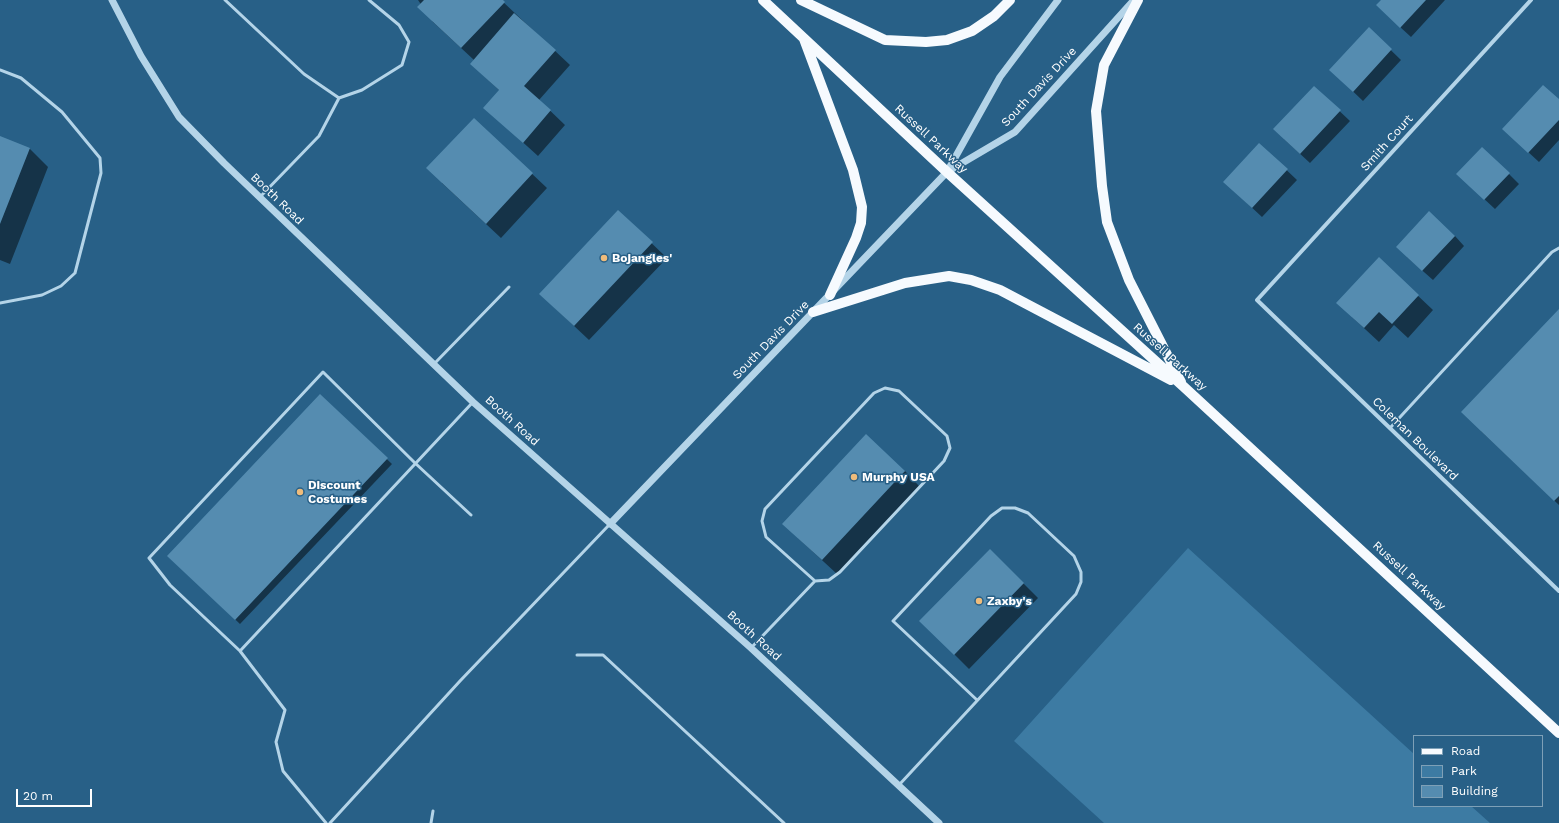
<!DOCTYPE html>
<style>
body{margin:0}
#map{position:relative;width:1559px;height:823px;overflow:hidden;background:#286087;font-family:"Work Sans",sans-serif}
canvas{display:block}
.legend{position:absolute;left:1413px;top:735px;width:130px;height:72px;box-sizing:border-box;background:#286087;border:1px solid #7ea0b7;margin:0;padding:5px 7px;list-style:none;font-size:12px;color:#fff}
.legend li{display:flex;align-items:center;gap:8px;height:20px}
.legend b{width:20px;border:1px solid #7ea0b7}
.scale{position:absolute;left:16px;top:789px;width:76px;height:18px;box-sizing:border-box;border:2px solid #fff;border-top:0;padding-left:5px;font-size:12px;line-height:14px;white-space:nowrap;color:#fff;-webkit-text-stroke:3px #286087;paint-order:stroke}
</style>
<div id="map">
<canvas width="1559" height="823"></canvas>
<ul class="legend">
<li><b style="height:5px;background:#f6fafe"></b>Road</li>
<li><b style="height:11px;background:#3d7ba3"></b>Park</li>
<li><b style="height:11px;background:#558cb0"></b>Building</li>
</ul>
<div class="scale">20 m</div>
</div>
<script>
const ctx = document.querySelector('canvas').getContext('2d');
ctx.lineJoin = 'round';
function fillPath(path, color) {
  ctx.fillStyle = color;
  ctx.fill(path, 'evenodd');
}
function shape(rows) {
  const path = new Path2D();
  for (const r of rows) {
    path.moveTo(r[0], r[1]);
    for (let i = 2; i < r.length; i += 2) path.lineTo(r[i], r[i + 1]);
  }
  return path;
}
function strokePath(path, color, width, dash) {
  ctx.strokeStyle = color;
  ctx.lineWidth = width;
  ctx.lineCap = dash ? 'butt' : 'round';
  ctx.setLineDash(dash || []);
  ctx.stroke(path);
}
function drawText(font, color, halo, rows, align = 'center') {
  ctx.font = font + ' "Work Sans",sans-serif';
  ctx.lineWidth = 3;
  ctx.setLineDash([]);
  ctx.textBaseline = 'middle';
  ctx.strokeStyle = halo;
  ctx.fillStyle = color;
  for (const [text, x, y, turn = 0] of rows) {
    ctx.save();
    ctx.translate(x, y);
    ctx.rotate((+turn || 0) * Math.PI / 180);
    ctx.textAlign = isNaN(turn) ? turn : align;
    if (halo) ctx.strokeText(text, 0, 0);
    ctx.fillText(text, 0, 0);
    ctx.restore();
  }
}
const green = shape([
 [1188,548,1414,754,1414,806,1471,806,1490,823,1104,823,1014,741]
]);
const shadow = shape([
 [418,0,501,0,570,65,539,100,565,125,538,156,485,108,500,91,471,64,474,60,433,22],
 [1382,0,1445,0,1411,37,1387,15],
 [1369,29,1401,60,1363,101,1340,79],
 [1314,87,1350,121,1310,163,1284,139],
 [1559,101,1559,140,1539,162,1514,139],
 [474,119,547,188,501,238,442,183],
 [0,137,30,149,48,167,10,264,0,260],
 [1259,144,1297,180,1262,217,1234,191],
 [1509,174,1519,184,1495,209,1468,184],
 [618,211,667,258,589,340,555,308],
 [1455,236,1464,246,1433,280,1407,257],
 [1379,259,1433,310,1408,338,1394,325,1379,342,1352,317],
 [1559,311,1559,505,1481,431],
 [320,396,392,464,240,624,169,556],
 [905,471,919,486,837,574,798,538],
 [990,550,1038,598,969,669,921,621]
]);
const building = shape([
 [424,0,503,0,505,2,461,48,417,7],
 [1381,0,1426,0,1400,28,1376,5],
 [514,13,556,50,524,86,551,110,523,143,483,108,499,90,470,64],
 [1369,27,1392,49,1353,92,1329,70],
 [1543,85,1559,99,1559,120,1528,153,1502,129],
 [1314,86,1341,110,1300,154,1273,129],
 [474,118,533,173,486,224,426,168],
 [0,136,30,148,0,224],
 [1259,143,1288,169,1252,208,1223,182],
 [1482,147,1510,173,1484,200,1456,174],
 [618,210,653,242,574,326,539,294],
 [1429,211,1455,236,1422,271,1396,247],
 [1379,257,1419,295,1392,324,1379,312,1364,328,1336,303],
 [1559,309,1559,496,1554,501,1461,412],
 [320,394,388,458,235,620,167,556],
 [866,434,905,471,822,560,782,524],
 [990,549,1024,583,954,655,919,621]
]);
const service = shape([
 [225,0,304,74,339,98,362,90,402,65,409,42,399,25,369,0],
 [0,70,21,78,62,112,100,158,101,173,75,273,61,286,42,295,0,303],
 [260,197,319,136,339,98],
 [434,364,509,287],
 [1390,428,1552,252,1559,248],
 [751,648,815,581,829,580,840,572,944,461,950,448,947,436,899,391,885,388,874,393,765,509,762,521,766,537,815,581],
 [240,651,473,402],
 [577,655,603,655,784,823],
 [899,785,1076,594,1081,582,1081,572,1074,556,1028,513,1015,508,1002,508,991,516,893,621,977,700],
 [326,823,283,771,276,742,285,710,240,651,170,585,149,558,323,372,415,463,471,515],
 [330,823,460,681,609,525],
 [431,823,433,811]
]);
const minor = shape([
 [1531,0,1257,300,1559,591]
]);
const tertiary = shape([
 [112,0,141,56,179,117,224,163,473,402,751,648,939,823],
 [947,172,1015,132,1134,0],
 [610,524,947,172,1000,77,1058,0]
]);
const primary = shape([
 [763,0,947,172,1184,387,1559,733],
 [801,0,885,40,926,42,947,40,972,31,994,16,1010,0],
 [1138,0,1104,65,1096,111,1102,186,1107,222,1129,280,1181,382],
 [804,39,853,170,862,207,861,223,856,238,830,295],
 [813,312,905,283,949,276,971,280,1000,290,1171,380]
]);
const markers = [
 [604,258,4,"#efbc7b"],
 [854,477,4,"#efbc7b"],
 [300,492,4,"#efbc7b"],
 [979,601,4,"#efbc7b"]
];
const streetNames = [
 ["South Davis Drive",1039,87,-47],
 ["Russell Parkway",931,139,43],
 ["Smith Court",1387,143,-48],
 ["Booth Road",277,199,44],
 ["South Davis Drive",771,340,-46],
 ["Russell Parkway",1170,357,42],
 ["Booth Road",512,421,42],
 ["Coleman Boulevard",1415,439,44],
 ["Russell Parkway",1409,576,43],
 ["Booth Road",754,636,42]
];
const poiNames = [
 ["Bojangles'",612,258],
 ["Murphy USA",862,477],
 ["Discount",308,485],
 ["Costumes",308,499],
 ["Zaxby's",987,601]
];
fillPath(green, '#3d7ba3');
fillPath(shadow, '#0007');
fillPath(building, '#558cb0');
strokePath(service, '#b4d4e8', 3);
strokePath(minor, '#b4d4e8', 4);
strokePath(tertiary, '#b4d4e8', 7);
strokePath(primary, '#f6fafe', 10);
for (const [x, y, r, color] of markers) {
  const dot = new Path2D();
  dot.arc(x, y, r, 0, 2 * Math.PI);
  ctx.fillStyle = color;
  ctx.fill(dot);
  strokePath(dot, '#286087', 1.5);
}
drawText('12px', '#fff', '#286087', streetNames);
drawText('bold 12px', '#fff', '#286087', poiNames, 'left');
</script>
